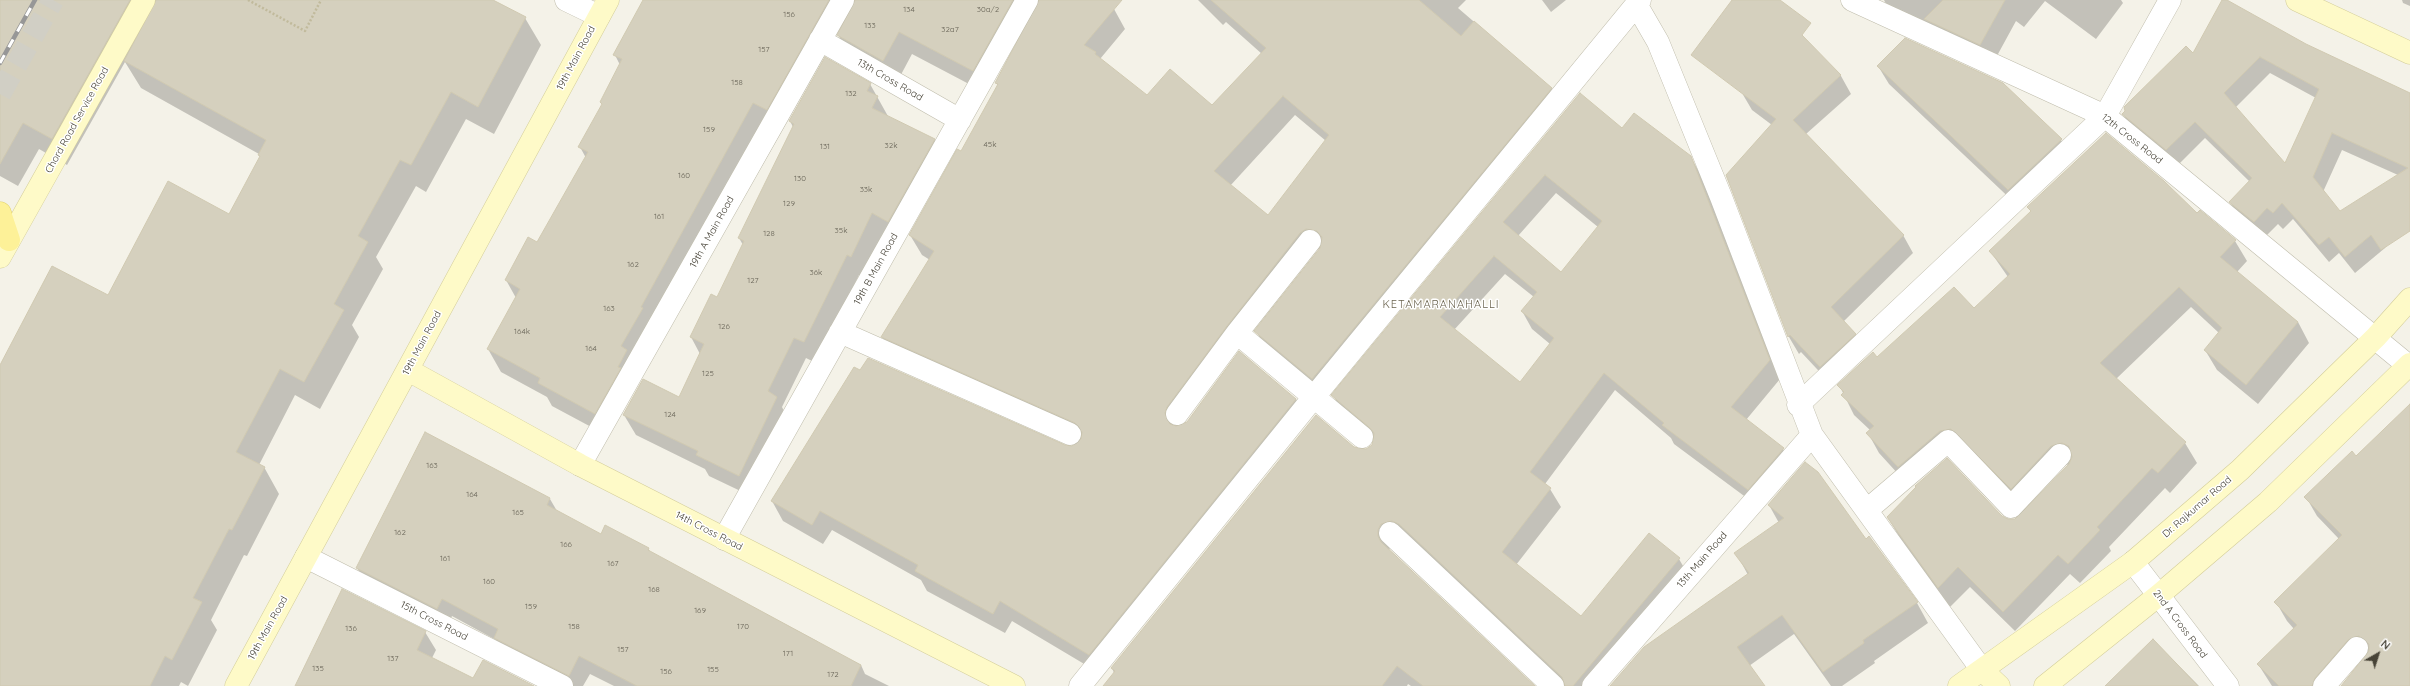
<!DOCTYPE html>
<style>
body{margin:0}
#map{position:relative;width:2410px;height:686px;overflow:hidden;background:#f4f2e8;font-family:Quicksand,sans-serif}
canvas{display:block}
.north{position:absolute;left:2358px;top:634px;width:40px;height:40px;-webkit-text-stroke:3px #fff;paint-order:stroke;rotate:39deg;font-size:11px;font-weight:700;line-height:16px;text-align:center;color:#474337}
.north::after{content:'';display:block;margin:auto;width:14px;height:18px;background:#474337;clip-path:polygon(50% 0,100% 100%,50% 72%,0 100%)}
</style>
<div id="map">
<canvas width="2410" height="686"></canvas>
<div class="north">N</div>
</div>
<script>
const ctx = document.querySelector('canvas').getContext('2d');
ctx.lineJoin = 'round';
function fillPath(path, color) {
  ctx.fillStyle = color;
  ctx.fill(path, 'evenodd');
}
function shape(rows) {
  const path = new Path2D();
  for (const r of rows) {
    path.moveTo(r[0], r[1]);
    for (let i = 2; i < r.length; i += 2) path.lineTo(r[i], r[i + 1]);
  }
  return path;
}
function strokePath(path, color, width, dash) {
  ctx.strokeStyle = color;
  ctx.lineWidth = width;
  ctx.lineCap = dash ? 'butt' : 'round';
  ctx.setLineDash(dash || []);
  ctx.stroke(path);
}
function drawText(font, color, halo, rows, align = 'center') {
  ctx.font = font + ' Quicksand,sans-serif';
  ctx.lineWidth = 3;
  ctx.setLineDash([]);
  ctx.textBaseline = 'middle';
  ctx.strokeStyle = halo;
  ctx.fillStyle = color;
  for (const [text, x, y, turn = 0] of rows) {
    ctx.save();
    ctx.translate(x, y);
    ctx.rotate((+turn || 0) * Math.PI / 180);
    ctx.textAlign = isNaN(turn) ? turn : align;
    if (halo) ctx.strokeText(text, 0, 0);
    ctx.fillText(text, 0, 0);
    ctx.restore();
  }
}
const shadow = shape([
 [0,0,490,0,525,18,541,45,494,134,466,119,426,192,416,186,376,257,383,269,352,325,359,337,320,409,295,395,259,465,264,467,279,494,247,556,244,555,211,620,217,630,188,686,181,682,179,686,0,686,0,368,229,215,260,158,259,154,141,88,125,62,67,165,39,149,18,186,0,176],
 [644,0,1102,0,1114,9,1125,29,1100,59,1147,96,1212,107,1262,54,1226,22,1223,25,1198,0,1466,0,1458,8,1551,88,1562,108,1324,398,1267,351,1256,331,1321,249,1317,249,1238,345,1178,427,1296,399,1307,419,1101,674,1012,621,1005,633,927,591,921,580,832,530,823,544,783,521,772,501,1065,446,1072,447,1082,440,894,356,882,337,930,260,922,255,910,235,962,153,998,86,996,83,1036,12,1029,17,986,93,912,54,896,84,852,59,838,35,840,29,608,436,552,406,547,397,501,372,488,349,516,298,506,280,538,243,586,158,580,147,603,106,601,102,620,65,615,55],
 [1295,115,1326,141,1269,217,1230,186],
 [1542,0,1566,0,1551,12],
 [1884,0,2121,0,2123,3,2096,39,2045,1,2024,27,2016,21,1992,65,1886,4],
 [2223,0,2306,45,2410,94,2410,193,2385,248,2355,273,2339,253,2329,262,2293,219,2283,229,2278,224,2264,238,2240,219,2230,202,2250,182,2205,138,2176,167,2133,131,2123,114,2193,55],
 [2270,73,2316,98,2285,165,2235,108],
 [2342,150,2398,175,2340,213,2323,192],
 [2402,0,2410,0,2410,6,2403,3],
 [1794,28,1841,76,1851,94,1806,134,1903,235,1913,253,1843,322,1855,334,1865,352,1831,384,1801,352,1799,354,1789,337,1727,176,1772,125,1752,110,1742,93],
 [1878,66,2003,84,2061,140,2072,158,2019,207,1889,84],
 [870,84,889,118,934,139,946,160,863,277,859,275,816,363,806,358,782,407,788,419,751,496,709,476,705,469,636,435,624,415,680,398,700,354,691,337,717,299,743,245,739,238,793,127,790,121],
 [1580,95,1622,129,1690,156,1701,175,1780,379,1746,420,1783,449,1794,467,1759,507,1674,444,1671,438,1615,390,1545,484,1550,489,1561,507,1516,565,1582,618,1649,535,1679,559,1690,578,1599,686,1563,686,1391,543,1389,551,1533,686,1411,686,1408,684,1407,686,1114,686,1114,673,1112,668,1354,448,1366,450,1373,445,1374,439,1343,414,1333,395],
 [1556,193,1598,227,1561,273,1518,236],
 [1505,274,1534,297,1522,311,1532,329,1550,344,1520,384,1454,330],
 [2028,207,2197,214,2200,212,2235,241,2247,261,2237,272,2298,322,2309,343,2258,404,2217,370,2205,350,2219,333,2191,307,2116,379,2185,443,2197,463,2170,493,2165,488,2109,547,2111,551,2080,583,2070,574,2015,631,1970,587,1950,607,1900,538,1888,518,2001,517,2014,520,2070,464,2063,466,2023,508,1952,452,1910,487,1879,453,1868,433,1870,430,1854,415,1839,385,1877,358,1974,309,2008,277,1990,251,2031,212],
 [2410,405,2410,686,2342,686,2369,655,2359,659,2335,686,2272,686,2258,664,2294,629,2287,621,2276,602,2339,539,2317,516,2306,497,2356,457],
 [550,499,557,511,601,535,648,548,651,553,817,641,819,644,861,665,865,674,889,686,614,686,590,674,583,686,565,686,505,656,496,640,452,616,447,626,368,586,357,568],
 [1769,505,1866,541,1869,537,1917,603,1928,623,1874,661,1875,663,1842,686,1831,686,1794,634,1749,666,1764,686,1611,686,1748,575,1736,553,1779,523],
 [425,632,436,650,432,658,474,680,532,686,296,686],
 [2153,640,2199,686,2106,686]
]);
const building = shape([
 [0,0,130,0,52,139,23,123,0,164,0,0],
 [156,0,493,0,526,17,478,107,451,92,411,165,400,160,358,236,368,242,334,304,344,310,304,382,280,369,236,452,265,467,232,530,229,529,193,598,202,602,172,660,165,656,150,686,0,686,0,365,52,266,108,295,168,181,229,214,260,156,258,155,266,140,124,61,156,0],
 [643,0,829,0,767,110,753,103,641,307,643,308,621,346,627,350,618,367,621,368,595,414,538,383,540,378,487,349,520,289,505,280,528,237,537,242,588,152,578,147,602,104,600,102,622,59,613,55,643,0],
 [855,0,1013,0,973,71,899,32,883,61,837,35,855,0],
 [1039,0,1122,0,1084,45,1096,52,1095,54,1147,95,1170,69,1212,105,1266,48,1211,0,1419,0,1461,36,1474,21,1552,88,1312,379,1254,331,1320,248,1322,237,1317,231,1306,229,1300,233,1227,326,1167,407,1165,413,1170,424,1176,426,1187,422,1239,351,1296,399,1089,655,1000,601,993,614,915,571,918,565,820,511,812,525,771,501,854,367,860,370,868,358,1065,445,1072,446,1081,439,1082,432,1075,423,881,337,934,251,909,235,957,149,961,151,998,84,995,83,1039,0],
 [1283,96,1329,135,1268,215,1214,171,1283,96],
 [1732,0,1780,0,1811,23,1802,35,1841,75,1793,120,1904,235,1831,307,1856,334,1820,367,1790,335,1788,337,1726,175,1776,119,1691,55,1732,0],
 [1943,0,2005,0,1980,45,1924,19,1943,0],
 [2222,0,2227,0,2306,44,2410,93,2410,231,2381,250,2371,235,2345,257,2329,237,2319,245,2282,203,2273,213,2267,208,2254,222,2229,202,2252,178,2195,122,2166,150,2122,114,2125,111,2124,107,2186,46,2193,53,2222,0],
 [2260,57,2319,89,2285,163,2224,93,2260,57],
 [2332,133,2408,168,2340,211,2313,177,2332,133],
 [1905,38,2003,83,2062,139,2008,190,1877,66,1905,38],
 [825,57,871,83,867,91,878,96,872,108,935,139,888,222,872,213,851,257,847,255,804,342,794,338,768,391,777,397,739,476,696,455,698,451,623,415,643,379,679,397,704,344,690,337,711,294,717,297,744,241,738,238,794,124,789,121,825,57],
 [1580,93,1622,128,1634,113,1691,156,1770,360,1731,407,1784,448,1748,490,1662,425,1664,423,1604,373,1530,472,1551,488,1502,552,1581,616,1649,533,1680,558,1573,686,1565,686,1562,677,1399,524,1392,521,1381,524,1378,530,1378,536,1381,542,1535,686,1423,686,1397,666,1382,686,1103,686,1115,671,1111,668,1316,415,1354,447,1366,449,1372,445,1374,433,1370,428,1331,395,1580,93],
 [1545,175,1602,221,1561,272,1503,222,1545,175],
 [1494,256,1537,292,1521,311,1554,338,1520,382,1440,317,1494,256],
 [2106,133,2164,181,2197,213,2200,210,2236,240,2220,257,2298,322,2246,385,2204,350,2222,328,2179,287,2100,363,2186,442,2158,473,2152,468,2097,527,2100,530,2068,564,2058,555,2003,612,1958,567,1938,588,1887,517,1916,487,1915,486,1947,458,2002,516,2008,519,2015,519,2069,464,2072,457,2069,446,2062,443,2051,446,2011,489,1951,429,1940,431,1898,467,1866,433,1874,426,1841,395,1844,392,1837,385,1873,352,1877,357,1954,287,1974,308,2010,274,1989,251,2031,211,2027,207,2106,133],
 [2410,404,2410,686,2341,686,2369,651,2369,644,2359,636,2348,640,2315,678,2312,686,2279,686,2257,664,2297,625,2274,602,2342,535,2304,497,2352,451,2356,456,2410,404],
 [425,432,550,498,547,505,601,534,605,525,649,548,648,550,861,665,851,686,637,686,579,656,569,676,494,638,498,629,442,599,437,609,356,568,425,432],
 [1805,462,1818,472,1866,539,1869,536,1918,602,1863,640,1864,643,1823,672,1782,615,1737,647,1765,686,1610,686,1644,647,1749,573,1734,553,1784,518,1768,505,1805,462],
 [342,589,426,631,417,650,473,678,483,660,534,686,295,686,342,589],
 [2153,639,2198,686,2105,686,2153,639]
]);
const primaryTunnel = shape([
 [0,94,53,0]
]);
const path = shape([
 [248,0,305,31,321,0]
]);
const street = shape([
 [566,0,599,16],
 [1852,0,2105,116,2410,367],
 [1636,4,1658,42,1721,197,1812,435,1982,670],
 [820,40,960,120],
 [1310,241,1237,333,1362,437],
 [840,332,1070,434],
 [1798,405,2105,116,2170,0],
 [1177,414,1237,333],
 [580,465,843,0],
 [1867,510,1948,441,2011,507,2060,455],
 [1390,533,1553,686],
 [724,539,1027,0],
 [306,557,562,686],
 [2133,562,2228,686],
 [1080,686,1313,398,1640,0],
 [1593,686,1812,435],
 [2324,686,2357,648]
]);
const secondary = shape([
 [2297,0,2410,53],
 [0,257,144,0],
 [408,370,580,465,1014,686],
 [1982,670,1999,686],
 [236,686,608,0],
 [1959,686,2133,562,2240,470,2376,337,2410,299],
 [2045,686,2159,595,2268,502,2410,364]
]);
const primary = shape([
 [0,213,9,240]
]);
const rail = shape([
 [0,63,35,0]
]);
const numberNames = [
 ["134",909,10],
 ["30a/2",988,10],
 ["156",789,15],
 ["133",870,26],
 ["32a7",950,30],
 ["157",764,50],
 ["158",737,83],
 ["132",851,94],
 ["159",709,130],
 ["45k",990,145],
 ["32k",891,146],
 ["131",825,147],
 ["160",684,176],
 ["130",800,179],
 ["33k",866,190],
 ["129",789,204],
 ["161",659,217],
 ["35k",841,231],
 ["128",769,234],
 ["162",633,265],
 ["36k",816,273],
 ["127",753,281],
 ["163",609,309],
 ["126",724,327],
 ["164k",522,332],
 ["164",591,349],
 ["125",708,374],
 ["124",670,415],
 ["163",432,466],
 ["164",472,495],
 ["165",518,513],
 ["162",400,533],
 ["166",566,545],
 ["161",445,559],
 ["167",613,564],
 ["160",489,582],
 ["168",654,590],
 ["159",531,607],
 ["169",700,611],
 ["158",574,627],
 ["170",743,627],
 ["136",351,629],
 ["157",623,650],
 ["171",788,654],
 ["137",393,659],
 ["135",318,669],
 ["155",713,670],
 ["156",666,672],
 ["172",833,675]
];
const streetNames = [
 ["19th Main Road",576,58,-62],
 ["13th Cross Road",890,80,30],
 ["Chord Road Service Road",77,120,-61],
 ["12th Cross Road",2132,139,38],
 ["19th A Main Road",712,232,-61],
 ["19th B Main Road",876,269,-61],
 ["19th Main Road",422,343,-62],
 ["Dr. Rajkumar Road",2197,507,-41],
 ["14th Cross Road",709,531,27],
 ["13th Main Road",1702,560,-49],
 ["15th Cross Road",434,621,27],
 ["2nd A Cross Road",2180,624,53],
 ["19th Main Road",268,628,-61]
];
const neighbourhoodNames = [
 ["KETAMARANAHALLI",1441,305]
];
fillPath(shadow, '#0003');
fillPath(building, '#d5d0be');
strokePath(building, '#d0c9b1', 1);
strokePath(primaryTunnel, '#d1cfc5', 22, [22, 11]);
strokePath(street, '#bfbcab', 23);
strokePath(secondary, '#d3cd99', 23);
strokePath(primary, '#e2d267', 23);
strokePath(path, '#c1ba9c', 2.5, [2, 2]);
strokePath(street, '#fff', 22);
strokePath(secondary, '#fefac8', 22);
strokePath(primary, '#fdf198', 22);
strokePath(rail, '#979797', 4.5);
strokePath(rail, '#fff', 3, [9]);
drawText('8px', '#6a6659', null, numberNames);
drawText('10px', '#474337', '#fff', streetNames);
ctx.letterSpacing = '1px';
drawText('11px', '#6a634e', '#fff', neighbourhoodNames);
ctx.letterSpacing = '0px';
</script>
